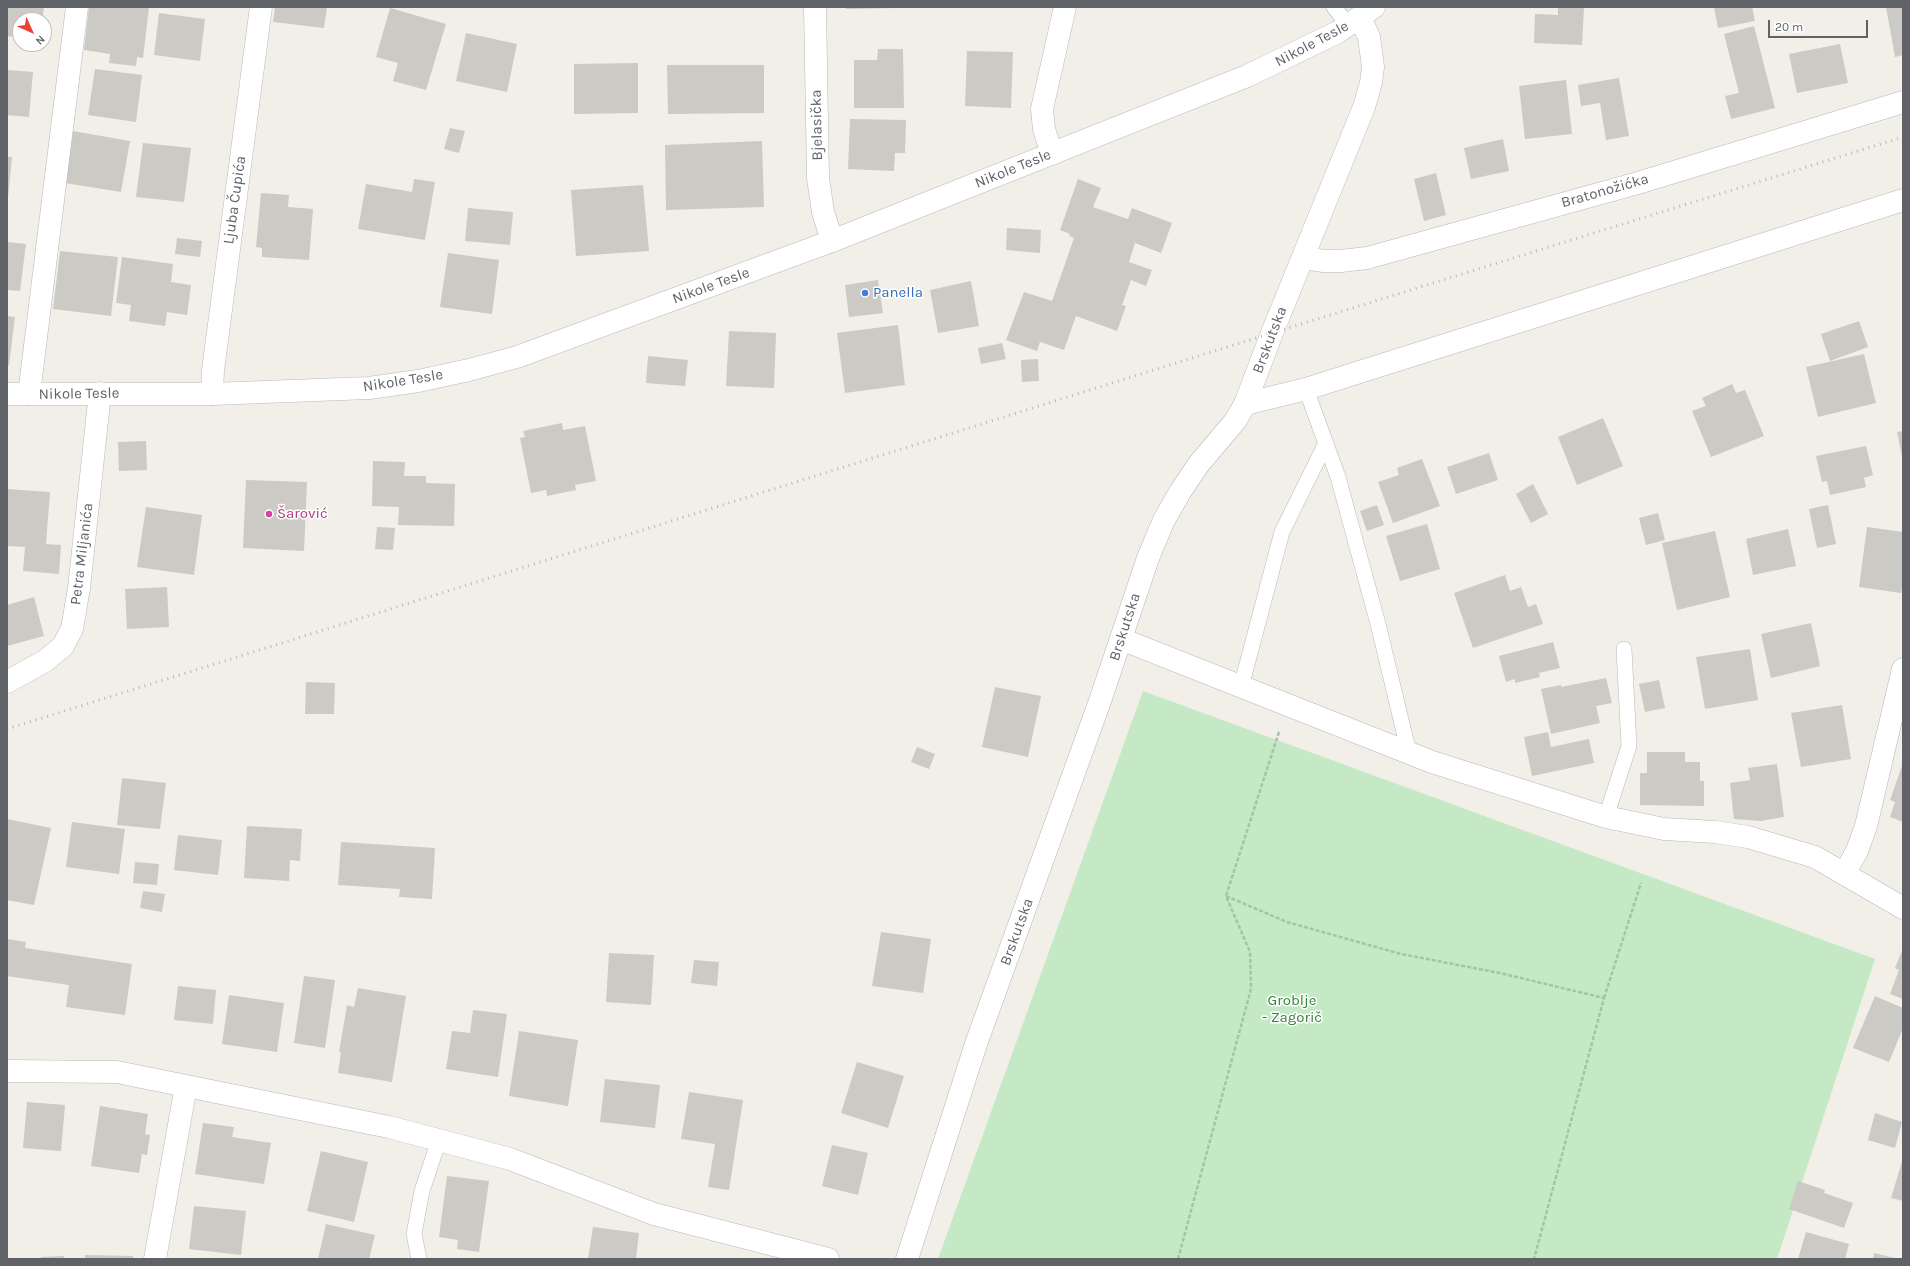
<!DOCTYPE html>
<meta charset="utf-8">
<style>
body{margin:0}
#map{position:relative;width:1910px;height:1266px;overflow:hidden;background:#f1efe8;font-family:Karla,sans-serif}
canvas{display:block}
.frame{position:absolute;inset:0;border:8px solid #5f6368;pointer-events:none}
.north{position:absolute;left:12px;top:12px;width:40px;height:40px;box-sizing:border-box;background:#fff;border:1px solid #bfc1c3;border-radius:50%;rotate:135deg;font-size:11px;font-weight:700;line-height:16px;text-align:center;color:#5f6368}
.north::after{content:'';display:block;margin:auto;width:14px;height:18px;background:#ea4335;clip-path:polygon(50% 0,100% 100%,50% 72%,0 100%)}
.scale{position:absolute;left:1768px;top:20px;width:100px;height:18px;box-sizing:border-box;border:2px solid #5f6368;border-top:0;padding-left:5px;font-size:12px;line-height:14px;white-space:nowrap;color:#5f6368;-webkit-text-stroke:3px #fff;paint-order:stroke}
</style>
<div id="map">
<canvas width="1910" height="1266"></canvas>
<div class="frame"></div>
<div class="north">N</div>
<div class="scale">20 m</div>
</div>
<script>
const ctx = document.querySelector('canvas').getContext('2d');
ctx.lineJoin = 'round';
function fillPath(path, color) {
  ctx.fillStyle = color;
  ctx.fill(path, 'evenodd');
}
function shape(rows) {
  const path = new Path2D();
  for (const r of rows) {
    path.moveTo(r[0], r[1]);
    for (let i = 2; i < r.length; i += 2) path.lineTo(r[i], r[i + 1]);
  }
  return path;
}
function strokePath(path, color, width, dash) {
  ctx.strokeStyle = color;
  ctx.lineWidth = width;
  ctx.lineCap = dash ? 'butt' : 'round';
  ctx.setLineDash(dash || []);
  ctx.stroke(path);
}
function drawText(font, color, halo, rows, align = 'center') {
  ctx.font = font + ' Karla,sans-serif';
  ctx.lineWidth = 3;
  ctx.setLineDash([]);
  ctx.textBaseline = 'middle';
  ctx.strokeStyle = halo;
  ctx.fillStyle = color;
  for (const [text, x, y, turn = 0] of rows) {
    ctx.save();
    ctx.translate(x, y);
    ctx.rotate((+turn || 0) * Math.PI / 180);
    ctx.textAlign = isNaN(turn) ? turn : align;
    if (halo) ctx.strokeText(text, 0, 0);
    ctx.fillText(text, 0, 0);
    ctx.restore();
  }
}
const green = shape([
 [1143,691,1875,959,1777,1259,938,1259]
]);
const building = shape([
 [7,7,44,7,42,20,20,20,20,38,7,36],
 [89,7,149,7,143,58,137,57,136,66,109,63,110,54,84,50],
 [275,7,327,7,324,28,273,22],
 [846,7,897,7,897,8,846,9],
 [1558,7,1584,7,1582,45,1534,43,1535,14,1558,15],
 [1714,7,1752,7,1755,21,1718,28],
 [1886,7,1903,7,1903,55,1895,57],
 [390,8,446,24,426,90,393,81,398,63,376,57],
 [159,13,205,19,200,61,154,55],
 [1754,26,1775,108,1731,119,1725,96,1739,93,1724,34],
 [466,33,517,44,507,92,456,81],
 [1840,44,1848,83,1797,93,1789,54],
 [878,49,903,49,904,108,854,108,854,60,877,60],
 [967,51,1013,52,1011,108,965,106],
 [638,63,638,113,574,114,574,64],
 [667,65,764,65,764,113,668,114],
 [95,69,142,75,136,122,88,115],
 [7,70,33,72,29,117,7,115],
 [1619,78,1629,136,1606,140,1600,103,1581,106,1578,85],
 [1566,80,1572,134,1525,139,1519,86],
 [850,119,906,120,905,153,895,153,894,171,848,169],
 [450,128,465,131,459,153,444,149],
 [73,131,130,141,121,192,65,183],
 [1503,139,1509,171,1471,179,1464,148],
 [762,141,764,207,666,210,665,145],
 [143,143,191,148,184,202,136,197],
 [7,157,12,157,8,198,7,198],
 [1436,173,1446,215,1424,221,1414,179],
 [414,179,435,182,425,240,358,229,366,184,412,192],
 [1078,179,1101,188,1093,207,1128,219,1132,208,1172,223,1161,253,1135,243,1129,262,1152,270,1146,286,1131,280,1122,305,1126,306,1117,331,1076,316,1064,350,1040,342,1037,351,1006,340,1024,292,1052,301,1074,238,1069,236,1070,234,1060,230],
 [643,185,649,251,576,256,571,190],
 [261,193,289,195,288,207,313,209,309,260,262,257,262,248,256,247],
 [468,208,513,212,510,245,465,241],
 [1007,228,1041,230,1040,253,1006,250],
 [177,238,202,241,200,257,175,254],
 [7,242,26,244,20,291,7,290],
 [60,251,118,257,111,316,53,309],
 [448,253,499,260,492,314,440,307],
 [122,257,173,264,171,282,191,285,187,315,167,312,165,326,129,321,131,305,116,303],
 [878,280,883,313,849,317,845,285],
 [971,281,979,326,938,333,930,290],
 [7,316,15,317,9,365,7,365],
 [1859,321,1868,347,1830,361,1821,334],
 [898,325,905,385,845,393,837,333],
 [729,331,776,333,774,388,726,386],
 [1002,343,1006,359,981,364,978,348],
 [1864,354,1876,403,1818,417,1806,367],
 [648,356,688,360,685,386,646,383],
 [1038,359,1039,381,1022,382,1021,360],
 [1732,384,1736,393,1745,390,1764,436,1711,457,1692,411,1706,406,1702,398],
 [1603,418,1623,466,1577,485,1558,437],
 [562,423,563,430,585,426,596,481,575,485,576,490,547,496,546,490,531,493,520,438,525,437,523,431],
 [1903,431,1903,456,1902,456,1897,432],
 [146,441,147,470,119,471,118,442],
 [1866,446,1873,475,1864,478,1866,487,1830,495,1827,481,1822,482,1816,456],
 [1489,453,1498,480,1456,494,1447,467],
 [1422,459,1440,506,1393,523,1378,482,1399,475,1397,468],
 [373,461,405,462,404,476,426,476,426,483,455,484,454,526,398,525,399,507,372,506],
 [246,480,307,482,304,551,243,548],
 [1533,484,1548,514,1531,523,1516,494],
 [7,489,50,492,46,544,61,545,59,574,23,571,25,547,7,546],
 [1377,505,1384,525,1367,531,1360,511],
 [1828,505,1836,544,1817,548,1809,509],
 [146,507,202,515,194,575,137,567],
 [1658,513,1665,540,1646,545,1639,518],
 [1427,524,1440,569,1400,581,1386,536],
 [377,527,395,528,393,550,375,549],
 [1867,527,1903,532,1903,581,1901,593,1859,587],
 [1788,529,1796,566,1753,575,1746,539],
 [1715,531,1730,597,1677,610,1662,543],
 [1505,575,1510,591,1521,587,1528,607,1536,604,1543,624,1473,648,1454,593],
 [167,587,169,627,127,629,125,589],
 [34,597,44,636,7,646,7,605],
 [1811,623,1820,666,1771,678,1761,634],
 [1553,642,1560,668,1539,673,1540,677,1515,683,1515,679,1506,682,1499,656],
 [1750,649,1758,700,1705,709,1696,657],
 [1606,678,1612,703,1596,706,1600,723,1551,734,1541,689,1561,685,1561,687],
 [1659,680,1665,708,1645,712,1639,684],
 [306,682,335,683,334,714,305,714],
 [995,687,1041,696,1028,757,982,747],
 [1842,705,1851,759,1801,767,1791,713],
 [1548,732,1551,747,1589,739,1594,763,1532,776,1524,737],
 [917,747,935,754,929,769,911,762],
 [1647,752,1685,752,1685,762,1700,762,1700,781,1704,781,1704,806,1640,805,1640,773,1647,773],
 [1903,763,1903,822,1890,817,1895,802,1890,800],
 [1777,764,1784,817,1761,821,1734,819,1730,783,1750,780,1748,768],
 [122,778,166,783,160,829,117,825],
 [7,819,51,828,34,905,7,900],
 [72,822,125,829,119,874,66,867],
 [247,826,302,829,300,861,290,860,289,881,244,878],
 [178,835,222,840,218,875,174,870],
 [341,842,435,848,432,899,399,897,400,889,338,885],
 [135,862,159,864,157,885,133,883],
 [143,891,165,894,162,912,140,908],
 [881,932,931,939,923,993,872,986],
 [7,939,26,942,25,948,132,964,125,1015,66,1007,69,985,7,976],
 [1903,948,1903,999,1890,994,1899,970,1895,968],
 [609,953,654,955,651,1005,606,1002],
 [694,960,719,962,717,986,691,983],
 [304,976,335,980,325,1048,294,1043],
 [178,986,216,990,213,1024,174,1020],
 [358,988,406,996,392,1082,338,1073,341,1052,339,1052,347,1005,354,1007],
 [229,995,284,1003,277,1052,222,1044],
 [1875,996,1903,1008,1903,1028,1889,1062,1853,1048],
 [473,1010,507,1014,498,1077,446,1069,452,1031,470,1033],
 [519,1031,578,1040,568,1106,509,1096],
 [857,1062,904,1076,888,1128,841,1113],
 [605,1079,660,1085,655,1128,600,1122],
 [689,1092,743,1100,729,1190,708,1187,715,1144,681,1139],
 [27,1102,65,1105,61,1151,23,1148],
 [100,1106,148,1114,145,1134,150,1135,147,1155,142,1154,139,1173,91,1166],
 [1875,1113,1902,1122,1895,1148,1868,1140],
 [203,1123,234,1127,232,1137,271,1143,264,1184,195,1174],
 [832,1145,868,1153,858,1195,822,1186],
 [321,1151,368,1162,354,1222,307,1211],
 [1903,1158,1903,1201,1891,1198],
 [447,1176,489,1181,479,1252,457,1249,458,1240,439,1237],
 [1798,1181,1825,1190,1824,1193,1853,1203,1844,1228,1789,1209],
 [194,1206,246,1211,241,1255,189,1249],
 [326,1224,375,1235,369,1259,318,1259],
 [593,1227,639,1233,636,1259,588,1259],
 [1806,1232,1849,1244,1845,1259,1798,1259],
 [1874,1253,1895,1258,1895,1259,1873,1259],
 [85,1255,133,1256,133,1259,85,1259],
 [64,1256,64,1259,41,1259,41,1257]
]);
const path = shape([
 [1226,896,1287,922,1401,954,1500,973,1604,998,1534,1259],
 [1604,998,1641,883],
 [1178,1259,1251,989,1250,952,1226,896,1279,732]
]);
const lane = shape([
 [1334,7,1348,25],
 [1306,389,1338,477,1378,624,1409,753],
 [1241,687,1282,532,1326,443],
 [1606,817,1629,746,1624,649],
 [419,1259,414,1234,422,1191,439,1140]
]);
const street = shape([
 [815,7,818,178,823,212,832,241],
 [1052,154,1044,129,1042,109,1065,7],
 [1303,258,1324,261,1341,261,1367,258,1638,183,1903,102],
 [29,394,77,7],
 [212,394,213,370,261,7],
 [1245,404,1306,389,1903,200],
 [1121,639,1432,762,1606,817,1664,829,1715,832,1748,837,1815,857,1903,908],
 [7,682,45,661,63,646,72,629,79,588,100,393],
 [1844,874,1857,851,1866,826,1903,669],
 [7,1071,117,1072,389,1127,510,1159,654,1214,828,1259],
 [155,1259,186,1086],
 [907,1259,976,1044,1100,701,1148,558,1164,520,1180,492,1198,465,1236,420,1245,404,1272,333,1364,107,1371,83,1373,67,1369,37,1360,18]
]);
const secondary = shape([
 [7,394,212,394,369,388,418,381,469,370,517,357,832,241,1247,76,1338,32,1374,7]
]);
const rail = shape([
 [7,729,1272,333,1903,137]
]);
const markers = [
 [865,293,4,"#3f7fe0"],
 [269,514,4,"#d1479c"]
];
const streetNames = [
 ["Nikole Tesle",1312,44,-28],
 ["Bjelasička",817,125,-91],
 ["Nikole Tesle",1013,169,-22],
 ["Bratonožićka",1605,191,-16],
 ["Ljuba Čupića",235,200,-82],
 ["Nikole Tesle",711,286,-20],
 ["Brskutska",1270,340,-69],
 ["Nikole Tesle",403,381,-9],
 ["Nikole Tesle",79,394,-1],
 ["Petra Miljanića",82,554,-83],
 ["Brskutska",1125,627,-72],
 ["Brskutska",1017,932,-70]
];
const shopNames = [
 ["Panella",873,293]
];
const hotelNames = [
 ["Šarović",277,514]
];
const parkNames = [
 ["Groblje",1292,1001],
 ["- Zagorič",1292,1018]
];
fillPath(green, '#c5e8c5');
fillPath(building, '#cccac5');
strokePath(lane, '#b5b8bc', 16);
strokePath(street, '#b5b8bc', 23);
strokePath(secondary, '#b6babf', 23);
strokePath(path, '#9cc7a9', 2.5, [4, 2]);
strokePath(lane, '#fff', 15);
strokePath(street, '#fff', 22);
strokePath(secondary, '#fff', 22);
strokePath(rail, '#b6b7b8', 3, [1, 5]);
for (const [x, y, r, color] of markers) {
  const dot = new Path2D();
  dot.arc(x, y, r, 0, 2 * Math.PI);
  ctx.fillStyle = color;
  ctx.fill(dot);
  strokePath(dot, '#fff', 1.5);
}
drawText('15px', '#5f6368', '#fff', streetNames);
drawText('15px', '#366cbe', '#fff', shopNames, 'left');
drawText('15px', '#b23c85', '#fff', hotelNames, 'left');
drawText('15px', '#348238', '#fff', parkNames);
</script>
